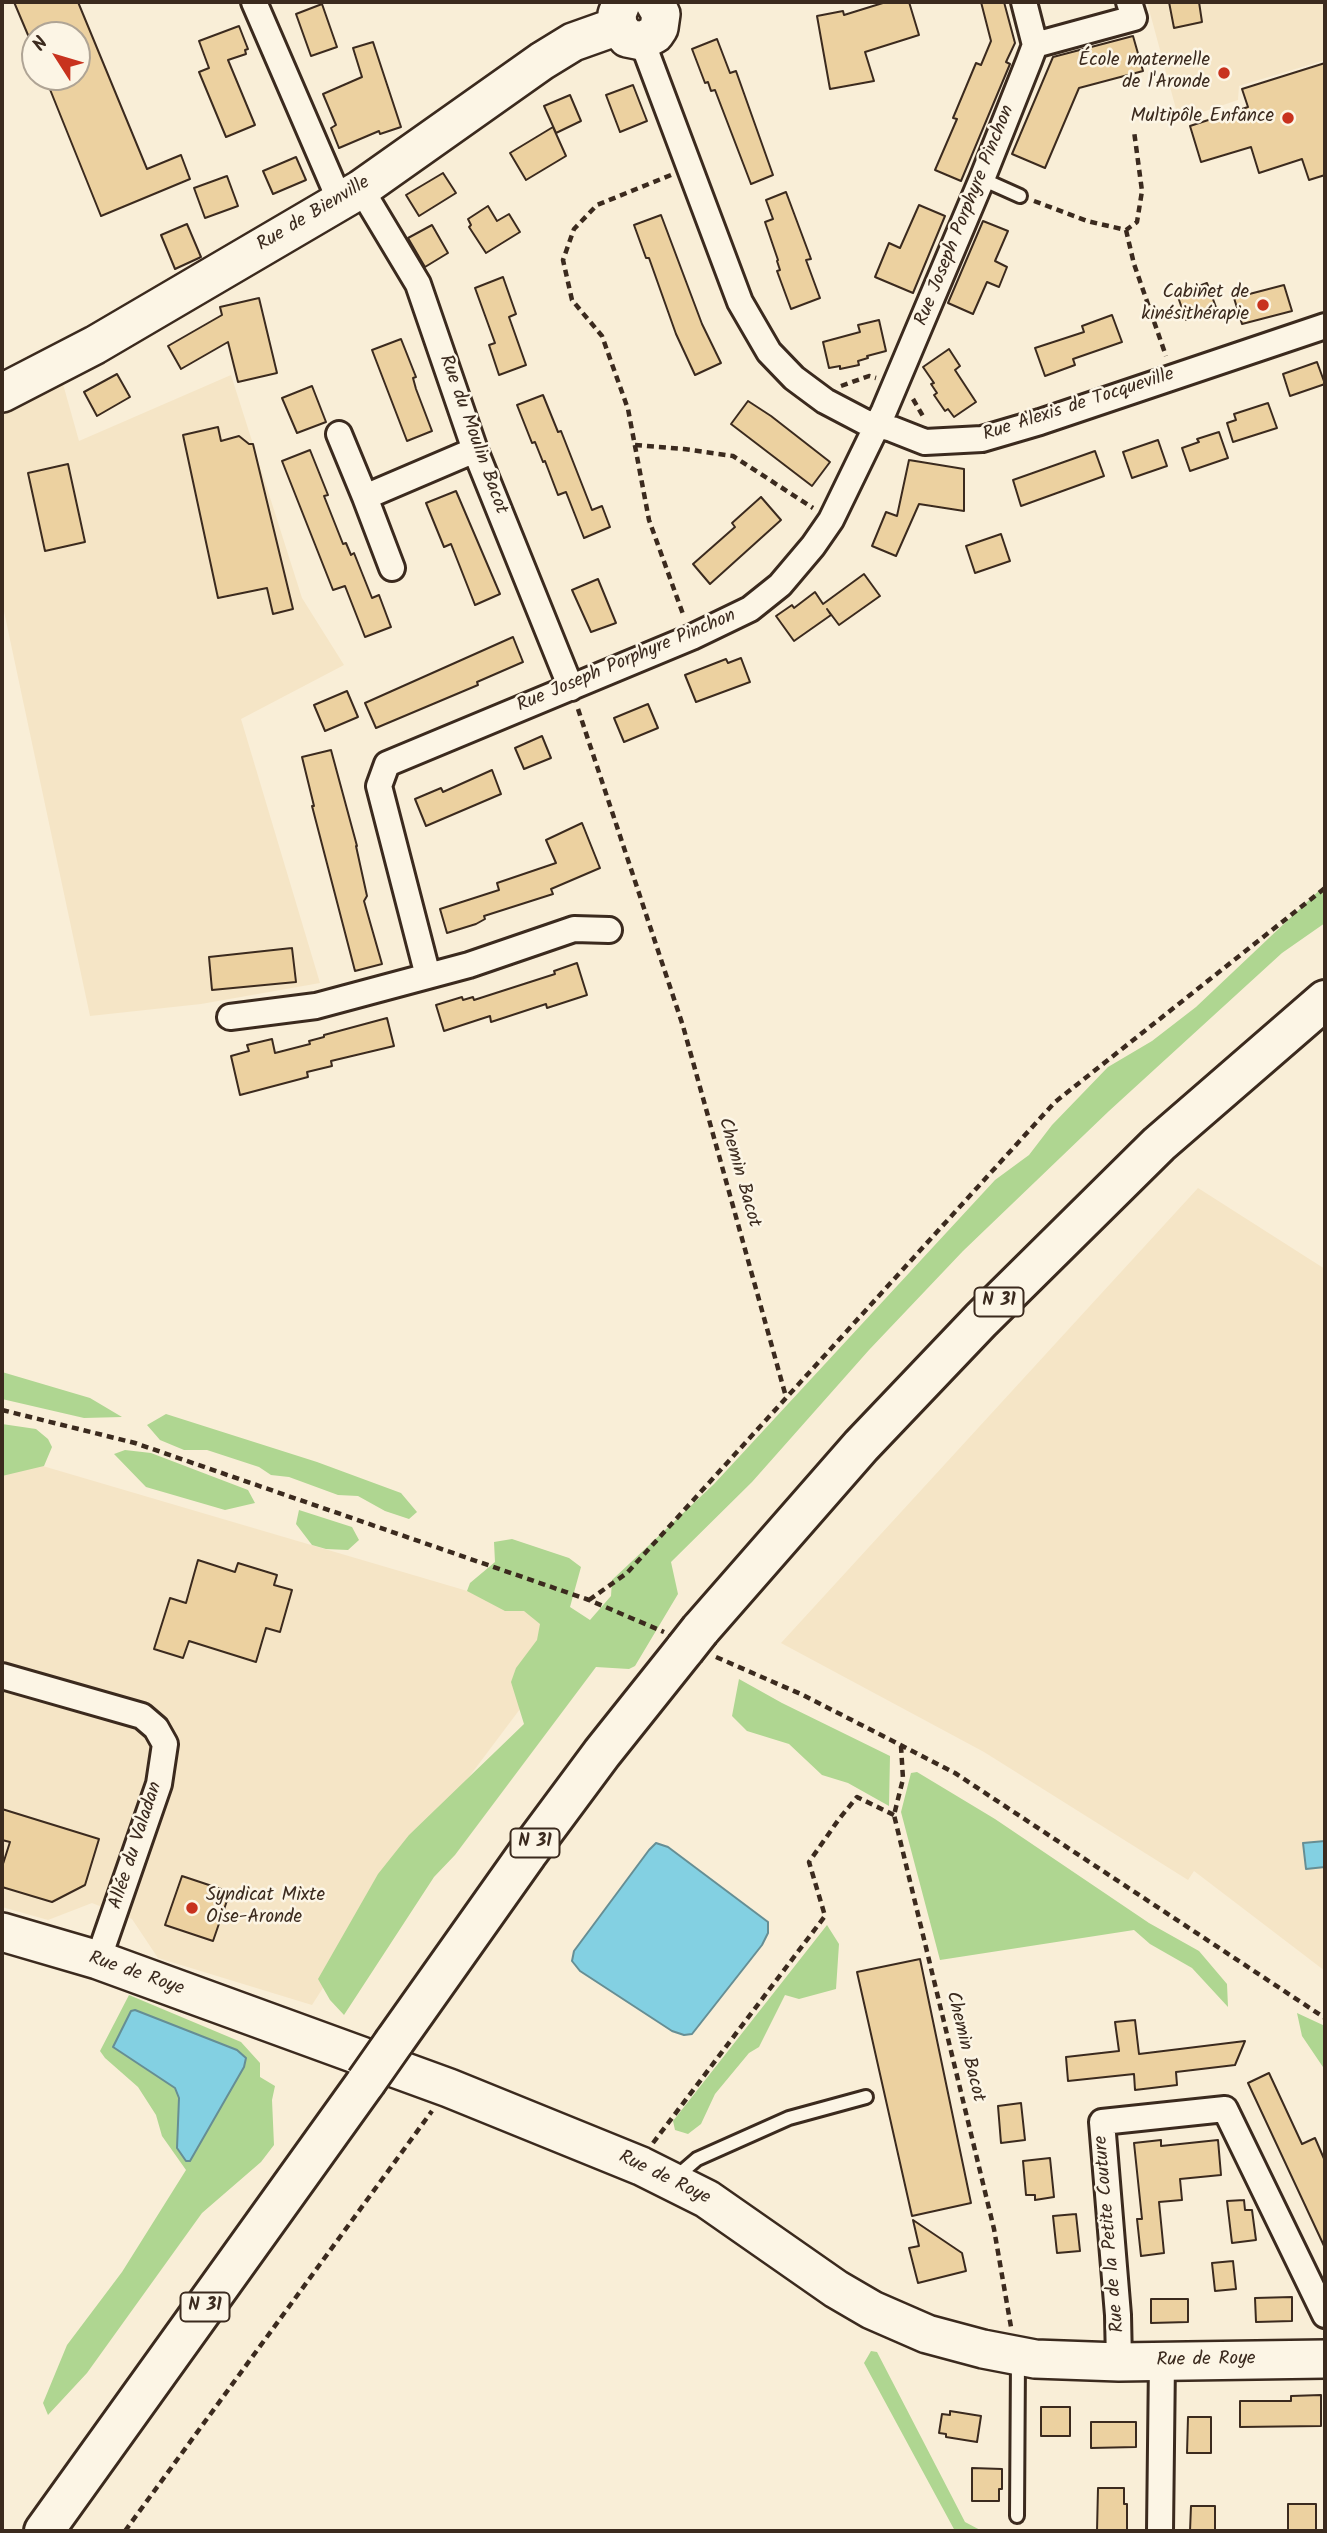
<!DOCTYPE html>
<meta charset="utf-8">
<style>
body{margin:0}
#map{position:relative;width:1327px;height:2533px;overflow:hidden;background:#f9eed7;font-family:Kalam,sans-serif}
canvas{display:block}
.frame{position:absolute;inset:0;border:4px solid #3b2a1e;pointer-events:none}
.north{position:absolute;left:21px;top:21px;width:70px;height:70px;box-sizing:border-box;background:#fcf5e5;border:2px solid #afa495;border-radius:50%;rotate:307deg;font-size:19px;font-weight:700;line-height:28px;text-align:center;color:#3b2a1e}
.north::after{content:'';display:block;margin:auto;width:24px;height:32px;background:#c8321e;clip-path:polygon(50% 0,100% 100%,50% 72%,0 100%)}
</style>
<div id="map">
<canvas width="1327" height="2533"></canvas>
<div class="frame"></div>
<div class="north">N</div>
</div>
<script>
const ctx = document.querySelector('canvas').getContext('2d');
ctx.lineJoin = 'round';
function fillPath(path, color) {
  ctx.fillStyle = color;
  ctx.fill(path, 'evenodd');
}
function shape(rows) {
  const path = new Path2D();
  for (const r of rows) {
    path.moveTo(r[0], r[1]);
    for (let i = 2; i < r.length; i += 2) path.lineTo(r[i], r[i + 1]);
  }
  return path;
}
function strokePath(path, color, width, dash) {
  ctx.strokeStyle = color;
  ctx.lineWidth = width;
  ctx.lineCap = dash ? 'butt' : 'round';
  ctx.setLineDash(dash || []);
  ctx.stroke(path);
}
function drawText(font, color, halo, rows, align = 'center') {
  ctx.font = font + ' Kalam,sans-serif';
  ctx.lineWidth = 5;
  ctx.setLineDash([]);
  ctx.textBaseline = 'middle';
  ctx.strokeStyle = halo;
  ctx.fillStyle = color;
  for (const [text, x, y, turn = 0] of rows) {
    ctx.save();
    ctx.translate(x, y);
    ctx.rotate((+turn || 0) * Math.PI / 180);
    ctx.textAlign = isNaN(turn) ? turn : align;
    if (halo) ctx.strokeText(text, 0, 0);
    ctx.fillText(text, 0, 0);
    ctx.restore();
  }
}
const built = shape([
 [1147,2,1325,2,1325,60,1239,86,1238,100,1179,120],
 [231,375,302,598,344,665,241,719,320,983,201,1004,90,1016,2,602,2,415,63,384,79,441],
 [1198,1188,1325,1269,1325,1971,1194,1871,1188,1880,984,1752,781,1643],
 [2,1454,583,1625,391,1881,312,2005,158,1958,132,1919,92,1903,48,1920,2,1907]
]);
const green = shape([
 [1325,885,1325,923,1282,953,1109,1111,963,1251,869,1350,752,1482,671,1562,678,1594,635,1666,629,1669,596,1667,455,1855,434,1877,344,2015,330,2000,318,1979,378,1874,409,1835,524,1724,511,1682,516,1668,537,1640,540,1624,524,1611,505,1611,467,1591,470,1583,495,1562,494,1542,512,1539,569,1558,581,1567,570,1607,590,1620,611,1596,612,1580,714,1484,995,1180,1029,1155,1052,1125,1108,1067,1152,1041,1196,1007],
 [2,1372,90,1398,122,1417,84,1418,2,1399],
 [166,1414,317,1462,401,1493,417,1512,409,1519,385,1511,358,1496,338,1495,289,1477,271,1475,259,1467,207,1450,184,1450,160,1440,147,1425],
 [2,1424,36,1429,48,1439,52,1447,44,1466,2,1476],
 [125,1450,151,1453,248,1490,255,1503,225,1510,146,1487,114,1454],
 [299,1510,352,1527,359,1540,348,1550,326,1549,312,1545,296,1524],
 [739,1679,782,1703,890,1756,889,1806,848,1783,822,1775,789,1744,747,1731,732,1716],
 [917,1772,995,1819,1149,1923,1199,1951,1227,1984,1228,2007,1192,1968,1150,1944,1134,1930,940,1960,901,1812,911,1773],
 [827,1925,839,1944,836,1989,799,1999,785,1995,759,2047,749,2053,715,2094,701,2124,688,2134,675,2130,673,2121],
 [129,1995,241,2042,260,2063,260,2077,275,2086,272,2100,274,2145,261,2162,202,2213,87,2373,48,2415,43,2403,67,2345,122,2272,186,2170,162,2136,156,2115,138,2087,105,2058,100,2051],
 [1297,2013,1325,2026,1325,2070,1302,2036],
 [871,2351,877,2352,965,2522,982,2531,955,2531,864,2363]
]);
const water = shape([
 [1325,1841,1325,1867,1306,1869,1303,1843,1325,1841],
 [656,1843,668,1847,768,1922,768,1933,762,1945,692,2034,684,2035,672,2031,580,1971,572,1961,574,1951,649,1850,656,1843],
 [135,2010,237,2050,246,2058,244,2067,190,2161,186,2161,177,2148,179,2098,175,2088,113,2047,131,2011,135,2010]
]);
const building = shape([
 [14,2,78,2,147,169,181,155,190,179,101,216,45,77,77,77,77,35,28,35,14,2],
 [886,2,909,2,919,35,865,52,874,81,830,89,817,16,843,11,844,15,886,2],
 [981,2,1004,2,1015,43,1006,62,1010,64,961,181,935,170,957,119,953,118,976,63,981,65,991,41,981,2],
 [1169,2,1199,2,1202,22,1174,28,1169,2],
 [322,4,337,47,311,56,296,14,322,4],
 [239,26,248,49,245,50,246,54,228,60,255,125,226,137,199,72,209,68,199,41,239,26],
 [1133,36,1143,71,1079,88,1045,168,1012,154,1053,57,1133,36],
 [717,39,730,73,736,71,773,175,751,184,715,90,711,91,708,82,705,83,692,49,717,39],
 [373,42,401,127,380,134,379,131,339,148,331,128,336,125,323,94,362,77,353,48,373,42],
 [1325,63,1325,175,1309,180,1302,159,1259,173,1251,147,1201,162,1190,126,1248,107,1242,89,1325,63],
 [633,85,647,121,620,132,606,95,633,85],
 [570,95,581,121,556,133,544,106,570,95],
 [553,127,566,156,526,180,510,153,553,127],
 [296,157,306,180,273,194,263,171,296,157],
 [443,173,456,193,419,216,406,195,443,173],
 [227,176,238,206,205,218,194,188,227,176],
 [786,192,811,259,806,260,820,298,791,309,777,271,780,270,777,261,778,260,765,222,773,219,766,200,786,192],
 [919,205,945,216,913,293,875,277,889,243,900,248,919,205],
 [488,206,497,221,509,214,520,232,486,253,469,227,471,225,468,219,488,206],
 [661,215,702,324,721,363,695,375,676,334,649,258,646,258,634,225,661,215],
 [983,221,1008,231,995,261,1007,267,999,287,987,282,973,314,948,303,983,221],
 [187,224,201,257,175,269,161,235,187,224],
 [432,225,448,253,425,267,408,238,432,225],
 [503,277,516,314,509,317,526,365,499,375,489,345,495,343,475,288,503,277],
 [1207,283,1217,310,1186,320,1177,294,1207,283],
 [1284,285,1292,311,1242,324,1234,298,1284,285],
 [259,298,277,373,238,382,228,342,181,369,168,346,222,315,220,307,259,298],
 [1112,315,1122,342,1073,359,1075,365,1045,376,1035,348,1084,332,1082,326,1112,315],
 [879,320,886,351,867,356,868,358,858,361,859,365,840,369,840,366,829,368,823,342,860,332,858,325,879,320],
 [401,339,416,377,413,378,416,389,432,431,407,441,372,350,401,339],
 [949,349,960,366,955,370,976,402,954,417,948,409,945,411,934,395,937,393,931,384,934,383,923,367,949,349],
 [1317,362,1325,384,1290,396,1283,374,1317,362],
 [117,374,130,397,97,416,84,392,117,374],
 [312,386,326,422,297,433,282,398,312,386],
 [543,395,558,432,561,431,592,510,602,506,610,527,584,538,566,492,558,495,545,461,543,462,535,442,532,443,517,405,543,395],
 [748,401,771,416,830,462,812,486,731,424,748,401],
 [1268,403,1277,428,1233,442,1227,423,1236,420,1234,414,1268,403],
 [218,427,221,441,239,436,249,444,253,444,293,609,273,614,267,588,218,598,183,435,218,427],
 [1219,432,1228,458,1190,471,1182,448,1199,442,1197,439,1219,432],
 [1158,440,1167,466,1132,478,1123,452,1158,440],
 [310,450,328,495,324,496,343,544,346,543,351,555,354,553,372,598,379,595,391,627,365,637,345,586,333,590,282,461,310,450],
 [1095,451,1104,476,1021,506,1013,480,1095,451],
 [909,460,964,469,964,511,919,504,896,556,872,546,886,512,897,516,909,460],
 [68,464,85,542,45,551,28,473,68,464],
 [456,491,500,594,475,605,451,544,444,547,426,503,456,491],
 [761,497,781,520,710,584,693,564,735,527,732,523,761,497],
 [1001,534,1010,561,975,573,966,546,1001,534],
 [864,574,880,596,839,625,827,609,831,615,794,641,776,616,792,605,794,608,815,592,823,604,864,574],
 [598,579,616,623,591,632,572,590,598,579],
 [513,637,523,662,477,682,478,685,376,728,365,703,513,637],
 [741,658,750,682,696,702,685,675,726,659,728,663,741,658],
 [347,691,358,717,325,731,314,705,347,691],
 [648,704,658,728,624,742,614,718,648,704],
 [542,736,551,758,524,769,515,748,542,736],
 [331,750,357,846,356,846,367,896,364,901,382,964,355,971,312,806,314,806,302,757,331,750],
 [492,770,501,794,426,826,415,799,441,788,443,792,492,770],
 [582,823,600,868,551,889,553,894,484,916,485,919,476,924,447,933,440,909,499,890,497,883,556,863,546,840,582,823],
 [292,948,296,982,212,990,209,957,292,948],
 [577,963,587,995,547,1008,546,1004,491,1022,490,1016,444,1031,436,1005,462,997,463,1000,473,997,474,1000,555,974,554,971,577,963],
 [387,1018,394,1046,331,1061,332,1066,307,1072,308,1077,240,1095,231,1056,249,1051,247,1045,272,1039,275,1053,310,1044,309,1041,324,1037,324,1035,387,1018],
 [198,1560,235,1572,238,1563,277,1575,274,1585,292,1590,280,1632,266,1628,256,1662,189,1641,183,1658,154,1649,170,1598,186,1603,198,1560],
 [2,1809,99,1839,85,1885,52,1902,2,1887,2,1867,10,1842,2,1840,2,1809],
 [182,1876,230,1892,213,1941,165,1925,182,1876],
 [920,1959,971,2203,912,2216,857,1972,920,1959],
 [1135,2020,1139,2054,1245,2041,1235,2065,1176,2072,1177,2085,1135,2090,1134,2074,1068,2081,1066,2057,1119,2051,1115,2022,1135,2020],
 [1269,2073,1302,2144,1315,2138,1325,2161,1325,2248,1248,2083,1269,2073],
 [1021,2103,1025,2140,1001,2143,998,2106,1021,2103],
 [1161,2140,1161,2146,1218,2140,1221,2175,1180,2179,1182,2200,1159,2202,1164,2253,1141,2256,1137,2219,1142,2219,1134,2143,1161,2140],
 [1050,2158,1054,2197,1035,2200,1035,2195,1026,2195,1023,2161,1050,2158],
 [1244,2200,1245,2210,1252,2210,1256,2240,1232,2243,1227,2201,1244,2200],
 [1076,2214,1080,2251,1057,2253,1053,2216,1076,2214],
 [913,2220,962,2253,966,2271,918,2283,909,2248,919,2246,913,2220],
 [1233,2261,1236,2289,1215,2291,1212,2263,1233,2261],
 [1292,2297,1292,2321,1256,2322,1255,2298,1292,2297],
 [1151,2299,1188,2299,1188,2322,1151,2323,1151,2299],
 [1321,2395,1321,2426,1240,2427,1240,2401,1291,2401,1291,2396,1321,2395],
 [1041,2407,1070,2407,1070,2436,1041,2436,1041,2407],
 [950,2411,981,2416,977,2442,946,2437,946,2434,939,2433,942,2414,950,2415,950,2411],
 [1188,2417,1211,2417,1211,2453,1187,2453,1188,2417],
 [1091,2422,1136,2422,1136,2447,1091,2448,1091,2422],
 [972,2468,1002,2469,1002,2489,999,2489,999,2501,972,2501,972,2468],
 [1098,2488,1124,2488,1124,2504,1127,2504,1127,2531,1097,2531,1098,2488],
 [1288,2504,1316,2504,1316,2531,1288,2531,1288,2504],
 [1191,2506,1215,2506,1215,2531,1190,2531,1191,2506]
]);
const path = shape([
 [671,175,597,205,574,229,563,260,572,300,602,336,628,409,649,520,684,617],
 [1034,201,1087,221,1126,230,1137,222,1142,191,1134,131],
 [1126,230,1134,264,1166,356],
 [841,386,869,376,876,378],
 [913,399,924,418],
 [635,445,684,449,733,456,813,508],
 [578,709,683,1026,786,1397],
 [2,1410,135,1443,589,1600,664,1632],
 [589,1600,627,1573,1055,1102,1325,888],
 [716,1657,803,1695,955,1773,1325,2018],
 [901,1746,903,1779,894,1815,994,2229,1011,2327],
 [653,2143,825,1916,809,1862,839,1819,857,1797,894,1815],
 [125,2531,432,2111]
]);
const lane = shape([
 [982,179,1020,196],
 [675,2178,697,2159,789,2118,866,2097],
 [1017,2516,1018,2360]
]);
const street = shape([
 [254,2,340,201],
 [642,41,740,302,769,352,794,378,825,401,865,422,892,429,925,442,982,439,1040,422,1325,326],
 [1035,45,1134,18,1129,2],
 [361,189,418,284,475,450,571,688],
 [339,434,365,497],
 [392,568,365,497,475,450],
 [428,976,379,786,387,764,692,637,750,609,780,585,813,546,831,520,884,411,982,179,1029,61,1035,45,1024,2],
 [230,1017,316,1006,469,965,574,929,609,930],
 [2,1676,142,1716,156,1728,165,1744,159,1784,98,1960],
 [1119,2362,1118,2315,1102,2122,1225,2109,1325,2315],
 [1160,2531,1162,2361]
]);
const secondary = shape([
 [621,4,617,14,618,26,627,38,642,41,655,34,659,28,661,14,654,2],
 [2,393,95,345,361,189,542,61,573,42,618,26],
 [2,1932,98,1960,449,2088,641,2166,707,2199,836,2289,872,2310,927,2334,983,2349,1035,2359,1119,2362,1325,2359]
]);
const primary = shape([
 [700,1630,861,1446,981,1320,1159,1144,1325,1000],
 [394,2042,527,1854,602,1753,685,1649],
 [44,2531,366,2082]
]);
const primaryBridge = shape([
 [685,1649,700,1630],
 [366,2082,394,2042]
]);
const markers = [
 [1224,73,7,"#c8321e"],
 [1288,118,7,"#c8321e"],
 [1263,305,7,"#c8321e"],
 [192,1908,7,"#c8321e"]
];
const shields = [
 [999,1302,49],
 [535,1843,49],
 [205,2307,49]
];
const shieldNames = [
 ["N 31",999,1302],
 ["N 31",535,1843],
 ["N 31",205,2307]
];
const poiNames = [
 ["École maternelle",1210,62],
 ["de l'Aronde",1210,84],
 ["Multipôle Enfance",1274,118],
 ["Cabinet de",1249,294],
 ["kinésithérapie",1249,316],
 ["Syndicat Mixte",206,1897,"left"],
 ["Oise-Aronde",206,1919,"left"]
];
const streetNames = [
 ["Rue de Bienville",314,215,-31],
 ["Rue Joseph Porphyre Pinchon",966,216,-68],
 ["Rue Alexis de Tocqueville",1079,406,-18],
 ["Rue du Moulin Bacot",472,435,70],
 ["Rue Joseph Porphyre Pinchon",627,662,-23],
 ["Chemin Bacot",738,1173,74],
 ["Allée du Valadan",137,1846,-72],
 ["Rue de Roye",136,1975,19],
 ["Chemin Bacot",964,2047,76],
 ["Rue de Roye",664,2179,26],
 ["Rue de la Petite Couture",1111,2234,-95],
 ["Rue de Roye",1206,2361,-1]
];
fillPath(built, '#f5e5c6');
fillPath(green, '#afd691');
fillPath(water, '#83d0e2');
strokePath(water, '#668e94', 2);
fillPath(building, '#ecd1a0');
strokePath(building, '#3b2a1e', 2);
strokePath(lane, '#3b2a1e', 18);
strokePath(street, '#3b2a1e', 30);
strokePath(secondary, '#3b2a1e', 42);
strokePath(primary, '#3b2a1e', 44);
strokePath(path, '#3b2a1e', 4.5, [7, 5]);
strokePath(lane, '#fcf5e5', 12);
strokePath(street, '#fcf5e5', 24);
strokePath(secondary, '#fcf5e5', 37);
strokePath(primary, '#fcf5e5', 38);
strokePath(primaryBridge, '#3b2a1e', 44, []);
strokePath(primaryBridge, '#fcf5e5', 38);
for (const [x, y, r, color] of markers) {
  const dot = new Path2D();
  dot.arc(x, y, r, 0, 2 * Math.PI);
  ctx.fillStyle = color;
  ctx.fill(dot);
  strokePath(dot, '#fcf5e5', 2.5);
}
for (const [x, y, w] of shields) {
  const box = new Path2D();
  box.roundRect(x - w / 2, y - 14.5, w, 29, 5);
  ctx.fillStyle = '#fcf5e5';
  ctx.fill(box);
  strokePath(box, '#3b2a1e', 2);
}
drawText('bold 18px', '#3b2a1e', null, shieldNames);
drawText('19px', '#3b2a1e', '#fcf5e5', poiNames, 'right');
drawText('19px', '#3b2a1e', '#fcf5e5', streetNames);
</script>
